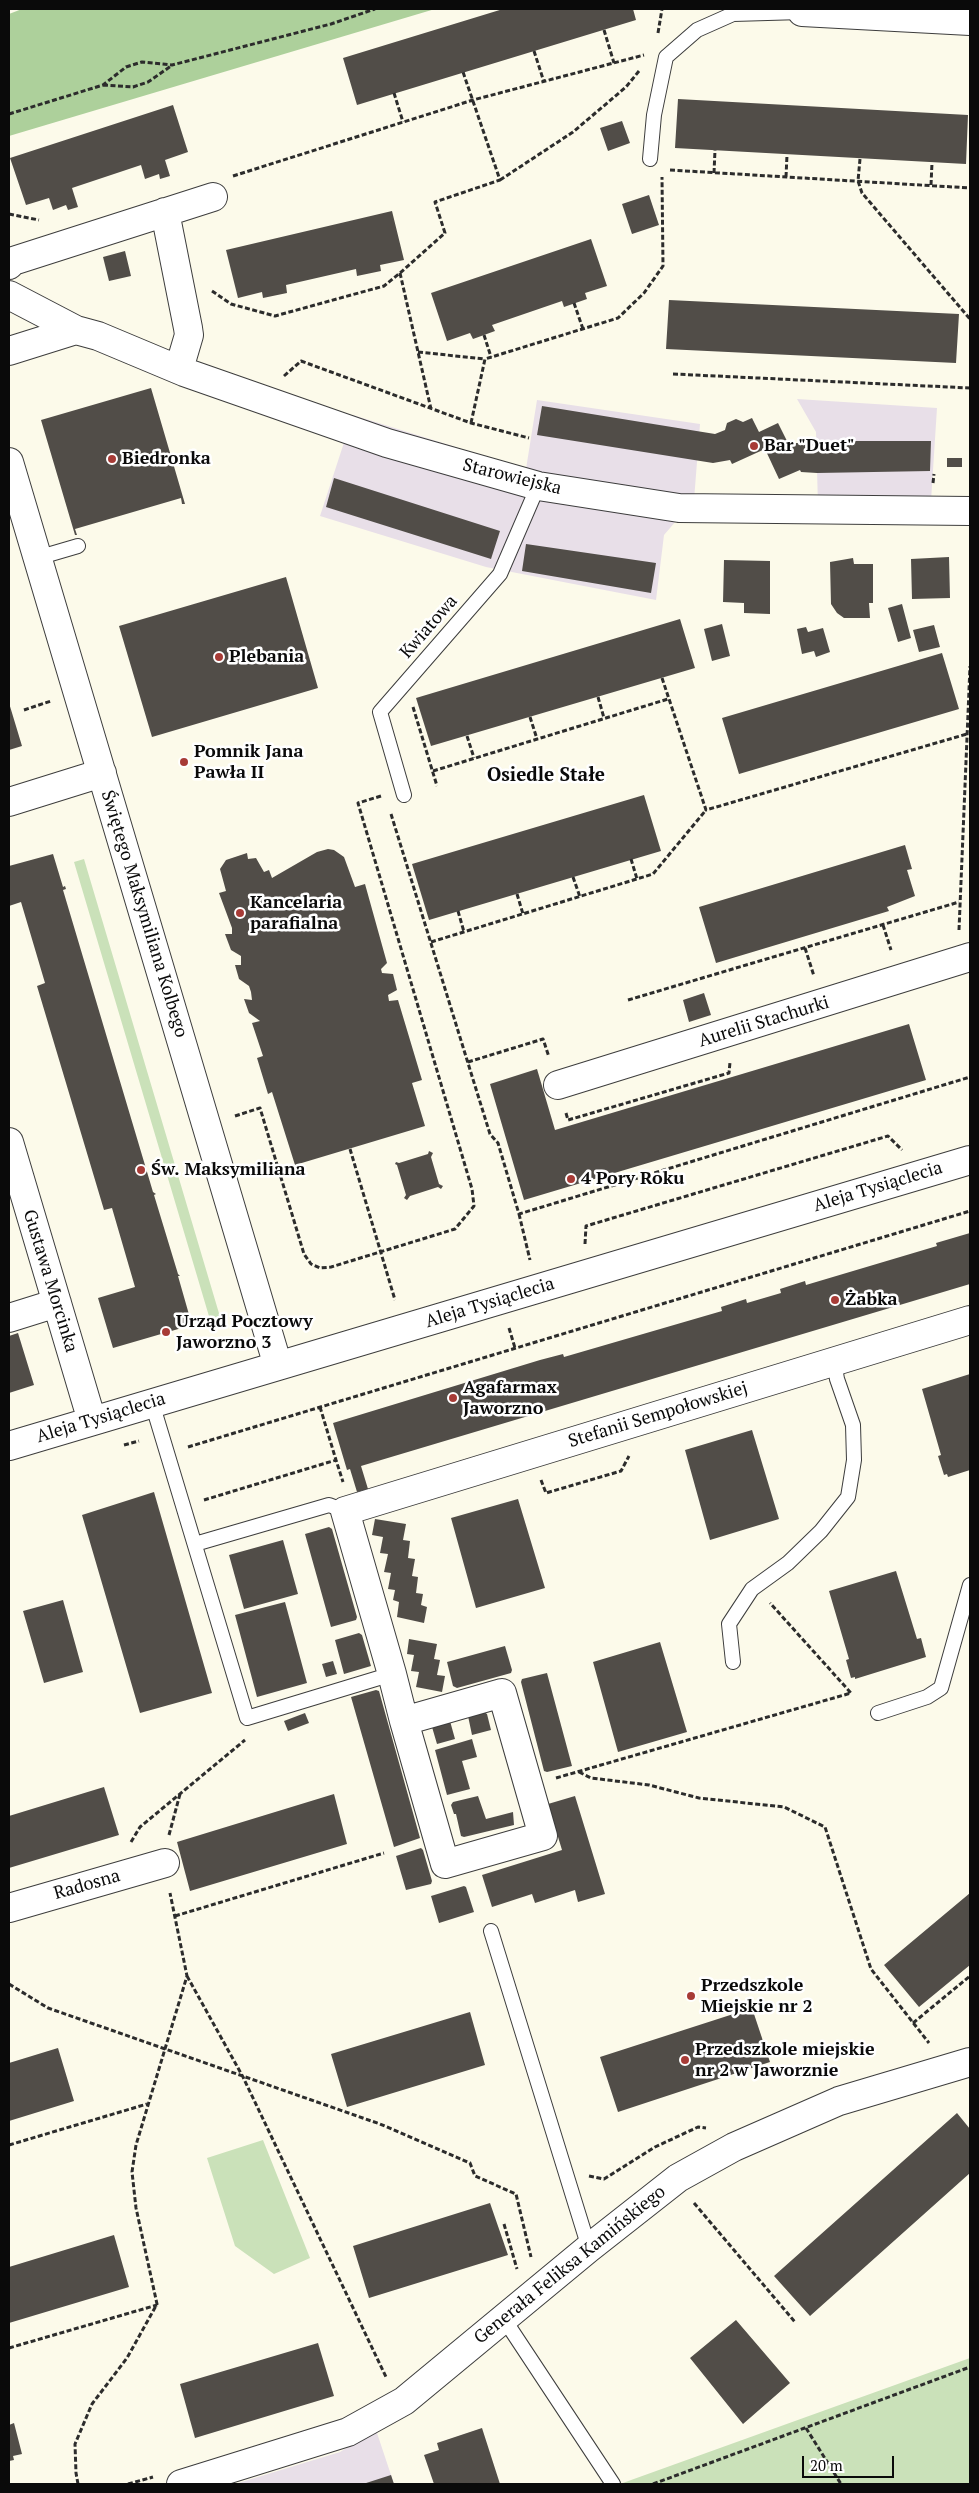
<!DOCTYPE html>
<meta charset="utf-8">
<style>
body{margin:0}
#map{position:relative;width:979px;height:2493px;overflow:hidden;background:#fcfaea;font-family:"PT Serif",serif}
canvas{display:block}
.frame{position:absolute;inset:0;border:10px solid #0a0a0a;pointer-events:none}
.scale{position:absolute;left:802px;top:2456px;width:92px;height:22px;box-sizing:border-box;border:2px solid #0a0a0a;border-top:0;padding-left:6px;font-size:15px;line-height:18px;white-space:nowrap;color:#0a0a0a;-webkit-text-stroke:4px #fff;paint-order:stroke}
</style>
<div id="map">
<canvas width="979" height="2493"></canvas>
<div class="frame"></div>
<div class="scale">20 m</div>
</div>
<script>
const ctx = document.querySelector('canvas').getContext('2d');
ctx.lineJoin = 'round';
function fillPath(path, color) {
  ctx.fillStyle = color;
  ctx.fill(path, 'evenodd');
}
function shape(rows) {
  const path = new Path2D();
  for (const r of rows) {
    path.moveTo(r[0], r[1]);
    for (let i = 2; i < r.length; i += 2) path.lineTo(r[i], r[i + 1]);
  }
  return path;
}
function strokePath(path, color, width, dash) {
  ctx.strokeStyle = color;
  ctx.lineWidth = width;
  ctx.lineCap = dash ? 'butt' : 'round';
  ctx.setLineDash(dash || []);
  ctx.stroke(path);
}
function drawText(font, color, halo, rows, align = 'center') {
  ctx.font = font + ' "PT Serif",serif';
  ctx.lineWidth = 5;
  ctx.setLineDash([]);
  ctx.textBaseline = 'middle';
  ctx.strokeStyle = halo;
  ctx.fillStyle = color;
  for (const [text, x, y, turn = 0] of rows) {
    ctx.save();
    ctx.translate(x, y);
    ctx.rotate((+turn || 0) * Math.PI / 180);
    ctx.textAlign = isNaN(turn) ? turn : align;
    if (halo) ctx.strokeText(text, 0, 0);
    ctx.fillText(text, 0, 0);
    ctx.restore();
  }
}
const industrial = shape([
 [797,399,937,408,931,501,818,506,816,432],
 [537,400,700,424,694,500,664,535,656,600,486,567,320,516,353,415,526,469],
 [376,2430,394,2484,235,2484,340,2452]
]);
const green = shape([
 [84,859,221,1320,211,1323,74,862],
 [263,2140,310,2258,274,2274,235,2246,207,2158],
 [970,2358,970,2484,620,2484]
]);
const forest = shape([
 [22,9,435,9,9,136,9,14]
]);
const building = shape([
 [503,9,633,9,636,20,357,105,343,58],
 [678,99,968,115,966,164,675,148],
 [173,105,188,152,165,160,170,176,160,179,159,174,145,179,141,165,72,188,78,207,68,210,66,205,53,210,49,198,26,205,10,158],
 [622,121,630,143,608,151,600,128],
 [649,195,659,225,632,234,622,204],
 [392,211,404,260,380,265,381,271,357,276,356,269,286,285,287,293,263,298,262,292,238,298,226,250],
 [591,239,607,286,585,293,587,299,564,307,562,301,492,325,495,331,473,339,470,333,447,341,431,293],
 [125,251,131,276,109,281,103,257],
 [669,300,959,314,956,363,666,349],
 [151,388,185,504,182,504,181,498,75,529,77,535,75,535,41,420],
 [542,406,715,434,725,430,727,423,736,419,743,422,752,418,759,432,778,423,788,443,817,443,817,441,931,441,930,471,817,473,801,472,800,470,779,479,765,449,732,464,730,460,713,463,537,435],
 [947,458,962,458,962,467,947,467],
 [334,478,500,531,491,559,326,507],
 [526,544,656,563,651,593,522,571],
 [949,557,950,598,912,599,911,559],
 [853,558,854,564,873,564,873,603,869,603,870,618,844,618,837,613,831,604,830,562],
 [724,560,770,561,770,614,744,613,744,603,723,602],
 [286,577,318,688,152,737,119,626],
 [902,604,911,638,898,642,888,608],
 [680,619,695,668,431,746,416,698],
 [722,624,730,656,712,661,704,629],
 [934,625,940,647,919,652,913,630],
 [806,627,808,632,823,628,830,652,816,657,814,651,802,654,797,629],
 [942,653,959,709,739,774,722,718],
 [9,703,22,746,9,750],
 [644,795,661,851,429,920,412,864],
 [905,845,912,869,907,870,915,896,887,907,889,911,716,963,699,907],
 [328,849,334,850,344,857,355,887,365,884,387,963,381,969,382,973,393,974,397,990,388,995,389,1001,398,1000,422,1080,412,1083,425,1126,295,1165,272,1092,268,1094,257,1058,263,1056,252,1023,260,1021,249,1013,244,999,252,1000,251,992,249,986,239,979,235,965,241,965,241,956,231,950,225,934,232,934,232,928,219,893,226,891,220,869,226,860,247,853,248,859,256,858,264,872,269,870,272,878,317,852],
 [53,854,63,887,65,886,66,889,63,890,153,1192,156,1194,154,1195,178,1274,180,1276,178,1276,192,1325,113,1348,98,1298,135,1287,112,1208,104,1210,37,986,45,983,21,902,9,906,9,866],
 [704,993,711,1015,689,1022,683,1000],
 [909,1024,926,1080,524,1200,490,1084,537,1069,555,1130],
 [429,1151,433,1153,431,1157,439,1184,443,1186,441,1189,438,1187,410,1196,407,1200,404,1198,406,1195,397,1165,395,1164,396,1162,399,1163,428,1154],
 [970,1233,970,1284,361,1466,368,1489,357,1492,350,1469,347,1470,333,1423,540,1360,563,1354,564,1357,722,1311,721,1307,746,1299,747,1303,781,1293,780,1289,805,1281,806,1285,937,1246,936,1243],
 [18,1333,34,1385,9,1393,9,1336],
 [970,1374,970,1470,948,1477,947,1474,944,1475,938,1456,941,1455,922,1389],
 [752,1430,779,1519,710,1540,685,1450],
 [154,1492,212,1693,140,1713,82,1515],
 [518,1499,545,1588,476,1608,451,1518],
 [375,1519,406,1524,403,1540,410,1541,408,1558,415,1559,412,1576,418,1577,416,1593,423,1594,421,1605,427,1607,424,1623,397,1617,399,1602,393,1600,395,1590,388,1589,391,1573,384,1572,388,1554,380,1553,383,1537,372,1535],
 [329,1527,332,1529,357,1617,356,1620,331,1627,305,1534],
 [283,1540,298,1594,244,1609,229,1555],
 [896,1571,917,1639,921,1638,926,1657,855,1679,855,1677,851,1678,846,1660,849,1659,829,1591],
 [63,1600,83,1672,44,1683,23,1611],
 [285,1602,307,1683,257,1697,235,1615],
 [359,1633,362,1635,371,1666,344,1674,335,1640],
 [409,1639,437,1644,434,1659,440,1660,437,1675,445,1676,442,1692,416,1687,419,1672,411,1671,414,1655,407,1654],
 [660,1642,687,1732,618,1752,593,1662],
 [505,1646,512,1670,511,1673,457,1688,453,1686,447,1662],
 [333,1661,337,1674,326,1677,322,1664],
 [547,1673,572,1766,547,1772,544,1771,521,1682,522,1679],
 [376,1690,379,1691,420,1838,394,1847,351,1697],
 [484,1712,487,1714,491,1730,472,1735,468,1716],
 [305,1713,309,1723,288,1731,284,1721],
 [450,1721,455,1739,437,1744,432,1727,434,1725],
 [472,1739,477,1757,462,1761,470,1789,447,1795,435,1750],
 [104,1787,119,1835,9,1868,9,1816],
 [334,1794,347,1844,190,1891,177,1842],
 [478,1796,486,1819,513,1812,514,1825,464,1837,461,1836,456,1814,454,1814,451,1805,453,1802],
 [575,1796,605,1894,578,1902,575,1890,535,1903,532,1894,492,1907,482,1875,562,1850,548,1804],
 [421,1848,423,1850,432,1881,431,1884,406,1890,396,1856],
 [464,1886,466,1887,474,1912,439,1923,431,1896],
 [970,1893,970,1965,919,2007,884,1965],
 [752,2008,770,2062,618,2112,600,2057],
 [470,2012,485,2065,347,2107,331,2054],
 [58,2048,74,2101,9,2121,9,2063],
 [957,2113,970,2129,970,2173,810,2316,774,2276],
 [490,2203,508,2255,369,2298,353,2246],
 [114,2235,129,2287,9,2323,9,2267],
 [736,2320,790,2383,743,2424,690,2358],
 [318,2343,334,2396,195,2438,180,2384],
 [14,2423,22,2454,13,2456,14,2460,9,2461,9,2425],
 [482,2428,500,2484,434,2484,424,2455,439,2450,437,2443],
 [391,2475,394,2484,363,2484]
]);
const path = shape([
 [604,30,614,63],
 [658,33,662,9],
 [534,51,544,82],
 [103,85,133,87,148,82,171,66],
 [394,93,403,122],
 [9,114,103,85,126,67,142,62,172,65,331,24,375,9],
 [860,159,858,181,862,193,970,319],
 [670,170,970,188],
 [714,173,715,150],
 [233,176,473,100,644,55],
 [786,177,787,155],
 [500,180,573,132,626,87,639,71],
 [931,185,932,163],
 [9,214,39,220],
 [400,273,431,409],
 [212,291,231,304,275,316,384,286,400,273,445,233,435,202,500,180,463,72],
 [574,303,583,329],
 [484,335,491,357],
 [418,352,485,359],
 [673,374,970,388],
 [284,376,301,361,471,423,529,438],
 [471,423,485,359,618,318,644,293,663,266,662,177],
 [933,483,934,474],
 [662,678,706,810,967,734],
 [598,697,604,718],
 [413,707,437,786],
 [24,710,51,701],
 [530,717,537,739],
 [467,736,474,758],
 [433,771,668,699],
 [391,814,476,1089,490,1134,498,1143,519,1214,970,1077],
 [631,859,637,879],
 [573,877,580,897],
 [517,894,523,914],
 [458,911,464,932],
 [883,925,891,950],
 [959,930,970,666],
 [431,942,653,874,706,810],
 [805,948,814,976],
 [628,1000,959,902],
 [468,1062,543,1039,549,1057],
 [566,1113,568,1120,729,1073,730,1062],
 [235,1116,260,1108,304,1254,311,1264,320,1268,331,1267,455,1229,474,1206,472,1189,358,803,381,796],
 [350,1149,395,1300],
 [519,1214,530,1260],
 [585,1244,586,1226,888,1136,902,1150],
 [509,1328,515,1348],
 [320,1407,336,1460],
 [124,1445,139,1441],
 [188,1447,970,1211],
 [541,1480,546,1493,621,1471,629,1456],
 [204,1500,336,1460,343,1482],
 [579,1772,591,1778,649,1785,699,1798,784,1807,825,1827,871,1969,929,2043],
 [556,1778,851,1693,770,1603],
 [169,1835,180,1794],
 [131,1842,140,1827,245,1740],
 [175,1916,384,1853],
 [187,1976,243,2077,386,2377],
 [9,1984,48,2008,380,2124,470,2163,475,2176,516,2194,531,2257],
 [913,2023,970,1976],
 [9,2145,147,2104],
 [589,2176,604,2179,655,2147,698,2127,706,2128],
 [694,2203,795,2322],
 [504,2224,517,2269],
 [9,2348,157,2305],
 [806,2428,841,2484],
 [78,2484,76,2473,75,2444,92,2404,127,2358,157,2304,136,2208,132,2172,136,2145,187,1976,170,1893],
 [128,2484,153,2477],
 [653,2484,970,2367]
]);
const lane = shape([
 [650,159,654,115,666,57,697,30,733,14,802,12],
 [37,558,78,546],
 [404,795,380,712,500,574,538,486],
 [152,1403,247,1718,392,1674],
 [195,1544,329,1505,345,1511],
 [733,1662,729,1624,752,1589,788,1563,821,1531,848,1497,854,1460,853,1425,837,1379,834,1362],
 [878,1713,927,1697,941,1688,970,1585],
 [491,1931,589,2248],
 [504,2319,613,2484]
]);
const street = shape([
 [802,12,970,21],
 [165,212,188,328,189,335,179,369],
 [9,265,10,262,213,197],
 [9,295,76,330,98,336,184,372,387,443,538,486,679,508,970,511],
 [9,351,76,330],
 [9,462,278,1366],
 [9,802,102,773],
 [558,1085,970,957],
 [9,1142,92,1421],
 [9,1318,57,1303],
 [9,1446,970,1160],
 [404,1721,502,1693,543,1836,445,1864,404,1721,392,1674,345,1511,970,1320],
 [9,1908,165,1863],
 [181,2484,348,2432,404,2401,589,2248,678,2178,734,2147,839,2101,970,2062]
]);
const markers = [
 [754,446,5,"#a73b36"],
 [112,459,5,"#a73b36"],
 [219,657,5,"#a73b36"],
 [184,762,5,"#a73b36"],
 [240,913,5,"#a73b36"],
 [141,1170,5,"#a73b36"],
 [571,1179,5,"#a73b36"],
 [835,1300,5,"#a73b36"],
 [166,1332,5,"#a73b36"],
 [453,1398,5,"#a73b36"],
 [691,1996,5,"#a73b36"],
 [685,2060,5,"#a73b36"]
];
const poiNames = [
 ["Bar \"Duet\"",764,446],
 ["Biedronka",122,459],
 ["Plebania",229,657],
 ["Pomnik Jana",194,752],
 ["Pawła II",194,773],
 ["Kancelaria",250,903],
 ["parafialna",250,924],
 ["Św. Maksymiliana",151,1170],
 ["4 Pory Roku",581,1179],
 ["Żabka",845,1300],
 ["Urząd Pocztowy",176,1322],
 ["Jaworzno 3",176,1343],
 ["Agafarmax",463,1388],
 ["Jaworzno",463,1409],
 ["Przedszkole",701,1986],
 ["Miejskie nr 2",701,2007],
 ["Przedszkole miejskie",695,2050],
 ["nr 2 w Jaworznie",695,2071]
];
const streetNames = [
 ["Starowiejska",512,477,14],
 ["Kwiatowa",429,627,-49],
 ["Świętego Maksymiliana Kolbego",144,914,73],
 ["Aurelii Stachurki",764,1022,-17],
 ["Aleja Tysiąclecia",878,1187,-17],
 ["Gustawa Morcinka",50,1281,73],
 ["Aleja Tysiąclecia",490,1303,-17],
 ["Stefanii Sempołowskiej",658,1415,-17],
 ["Aleja Tysiąclecia",101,1418,-17],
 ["Radosna",87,1885,-16],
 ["Generała Feliksa Kamińskiego",570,2265,-39]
];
const neighbourhoodNames = [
 ["Osiedle Stałe",546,776]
];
fillPath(industrial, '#e8dfe8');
fillPath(green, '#cae1b9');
fillPath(forest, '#add09b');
fillPath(building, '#514d48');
strokePath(lane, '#3d3d3d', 16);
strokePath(street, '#3d3d3d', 30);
strokePath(path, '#2c2c2c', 3, [5, 2.5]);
strokePath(lane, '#fff', 14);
strokePath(street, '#fff', 28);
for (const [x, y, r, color] of markers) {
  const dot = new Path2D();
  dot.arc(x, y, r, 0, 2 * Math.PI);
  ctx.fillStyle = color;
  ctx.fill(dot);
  strokePath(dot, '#fff', 2);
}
drawText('bold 18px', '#0a0a0a', '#fff', poiNames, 'left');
drawText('18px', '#0a0a0a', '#fff', streetNames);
drawText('bold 19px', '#0a0a0a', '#fff', neighbourhoodNames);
</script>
